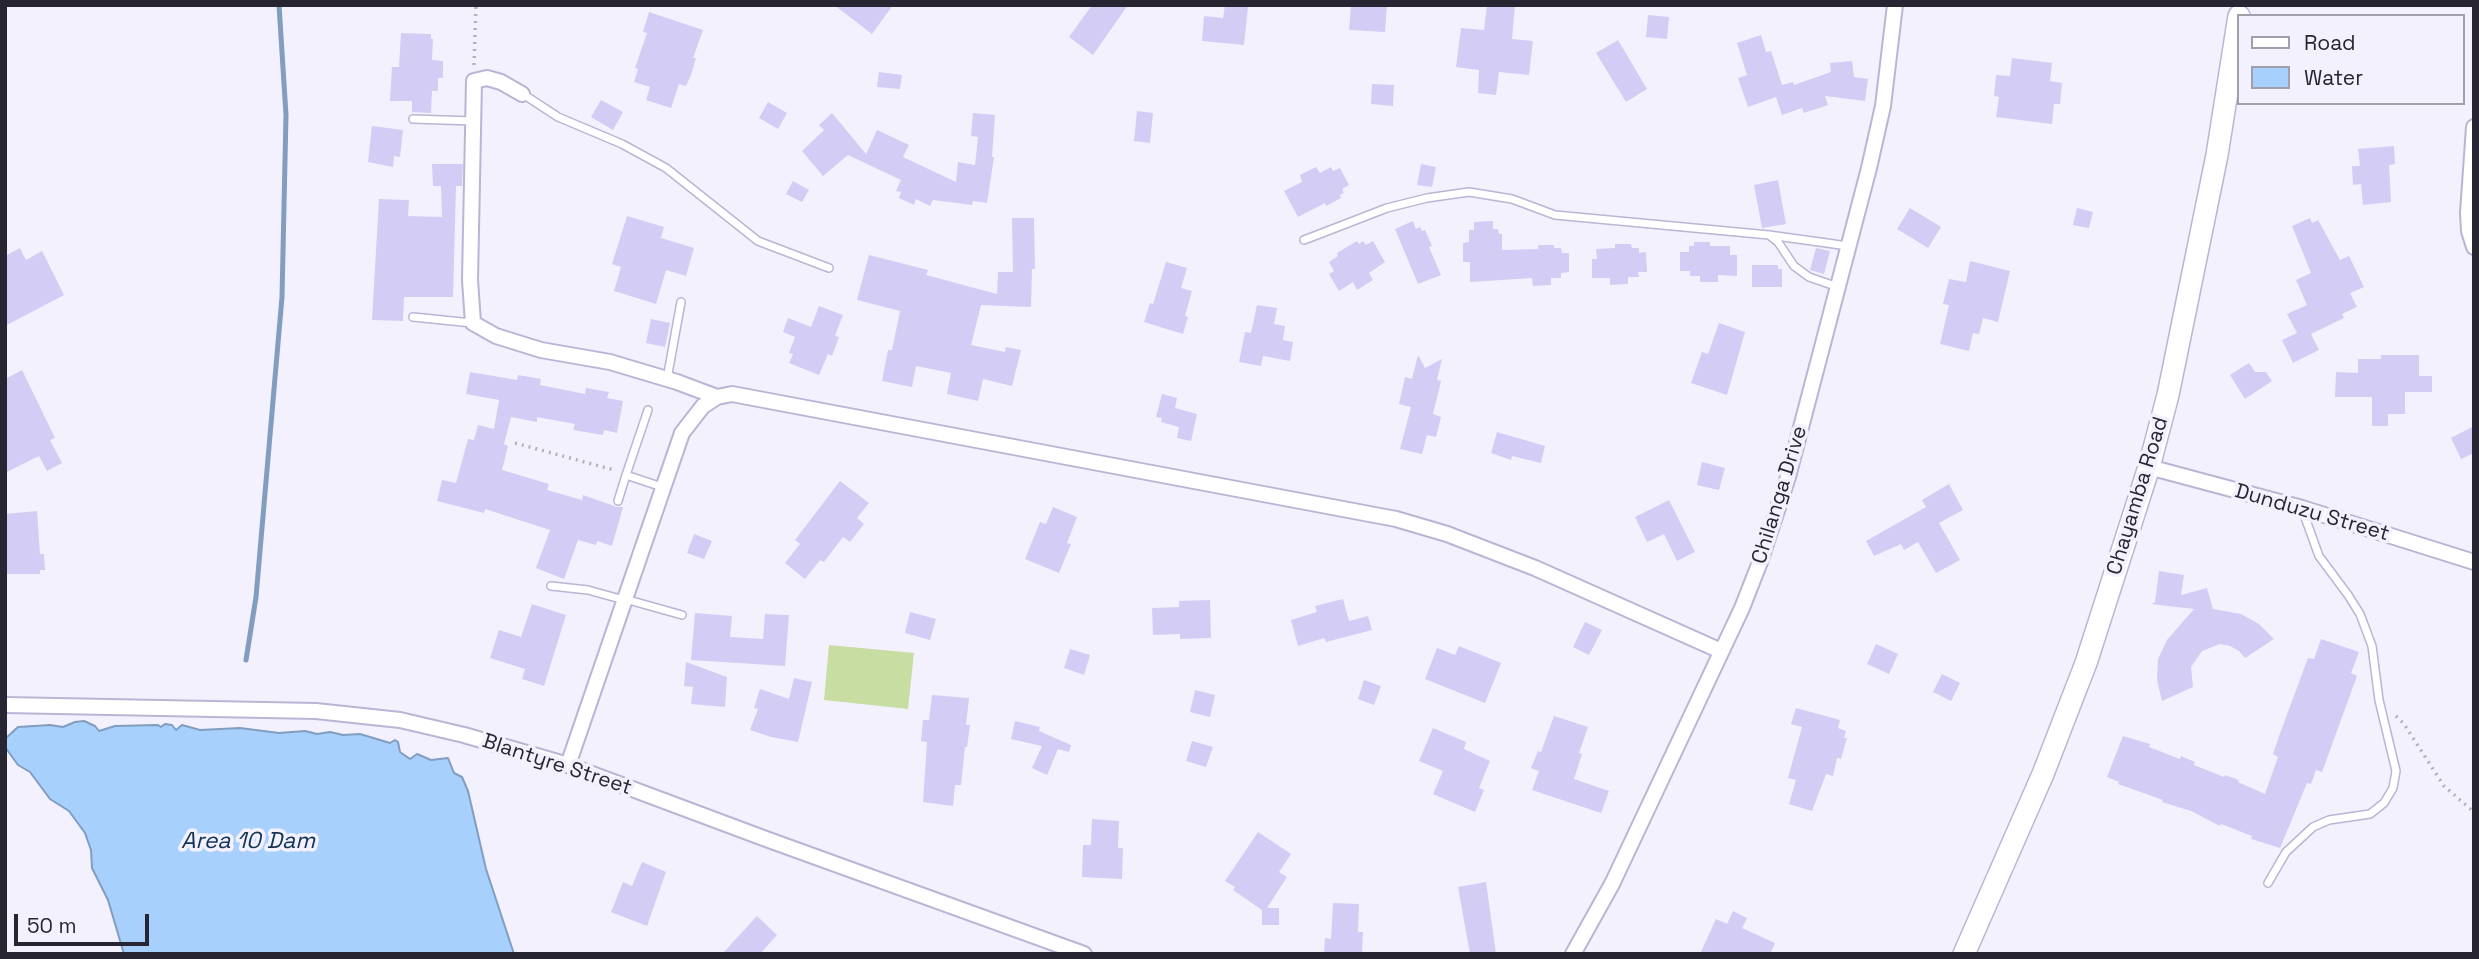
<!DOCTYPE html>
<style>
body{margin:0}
#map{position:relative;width:2479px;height:959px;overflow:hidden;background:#f3f1fe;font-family:"Space Grotesk",sans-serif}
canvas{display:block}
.frame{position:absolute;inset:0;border:7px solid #272531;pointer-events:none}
.legend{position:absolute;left:2237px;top:14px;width:228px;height:91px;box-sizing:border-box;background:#f3f1fe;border:2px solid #a19fac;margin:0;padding:9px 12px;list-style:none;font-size:21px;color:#272531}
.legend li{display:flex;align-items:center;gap:14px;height:35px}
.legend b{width:35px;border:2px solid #a19fac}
.scale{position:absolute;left:14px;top:914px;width:135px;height:32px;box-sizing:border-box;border:4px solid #272531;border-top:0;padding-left:9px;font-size:21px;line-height:24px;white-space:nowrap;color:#272531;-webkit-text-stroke:5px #f3f1fe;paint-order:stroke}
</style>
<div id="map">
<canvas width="2479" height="959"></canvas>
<div class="frame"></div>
<ul class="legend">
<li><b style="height:9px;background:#fff"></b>Road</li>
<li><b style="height:19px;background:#a8d0fd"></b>Water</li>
</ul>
<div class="scale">50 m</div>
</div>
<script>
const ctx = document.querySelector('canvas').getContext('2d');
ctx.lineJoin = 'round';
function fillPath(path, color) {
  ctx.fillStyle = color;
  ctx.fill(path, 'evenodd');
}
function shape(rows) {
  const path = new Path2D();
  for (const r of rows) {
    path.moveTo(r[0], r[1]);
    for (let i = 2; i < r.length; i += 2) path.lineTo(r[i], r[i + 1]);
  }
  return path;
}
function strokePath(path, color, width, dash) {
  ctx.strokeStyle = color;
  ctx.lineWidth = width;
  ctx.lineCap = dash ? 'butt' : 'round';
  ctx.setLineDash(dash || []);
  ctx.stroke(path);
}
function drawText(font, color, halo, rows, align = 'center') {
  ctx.font = font + ' "Space Grotesk",sans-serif';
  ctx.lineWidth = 7;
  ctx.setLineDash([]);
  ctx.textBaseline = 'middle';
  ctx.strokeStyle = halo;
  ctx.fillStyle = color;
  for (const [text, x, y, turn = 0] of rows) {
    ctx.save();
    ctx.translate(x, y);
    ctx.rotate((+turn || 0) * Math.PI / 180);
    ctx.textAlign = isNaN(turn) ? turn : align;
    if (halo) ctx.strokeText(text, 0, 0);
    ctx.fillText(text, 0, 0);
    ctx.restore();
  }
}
const green = shape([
 [829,645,914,653,908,709,824,700]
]);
const water = shape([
 [84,721,95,726,99,731,115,726,158,725,161,727,165,724,172,725,176,730,182,725,200,730,240,728,279,733,305,731,317,734,330,732,343,735,360,734,390,743,395,740,398,742,400,752,410,759,417,754,431,760,448,758,454,773,462,777,468,791,486,869,514,954,124,954,108,900,92,868,91,850,85,833,69,811,50,799,30,772,18,765,5,747,6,738,18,727,50,725,63,727,75,722,84,721]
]);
const stream = shape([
 [246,660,256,597,282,297,286,115,279,5]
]);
const building = shape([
 [834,5,893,5,872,34],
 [1092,5,1128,5,1093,55,1069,37],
 [1225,5,1248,7,1244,45,1202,41,1204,16,1223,18],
 [1351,5,1387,5,1385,32,1349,30],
 [1487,5,1515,5,1512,39,1533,41,1529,75,1499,72,1496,95,1478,93,1479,70,1456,67,1461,28,1484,30],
 [649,12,703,30,693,58,696,58,691,75,686,86,679,84,671,108,646,100,650,87,634,82,638,69,635,68,647,33,643,32],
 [1648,15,1669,17,1667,39,1646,37],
 [401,33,431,34,431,39,433,39,432,60,443,61,443,78,438,78,438,91,432,91,431,113,412,112,412,101,390,101,392,67,399,67],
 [1761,35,1766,52,1771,51,1782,85,1793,82,1794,85,1831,72,1830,63,1852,61,1854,77,1868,79,1865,101,1825,96,1828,105,1804,113,1802,108,1782,115,1776,97,1748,107,1738,78,1747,75,1737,43],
 [1618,40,1647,89,1626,102,1596,53],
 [2012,58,2052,63,2050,81,2062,83,2060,104,2054,104,2052,124,1996,117,1999,97,1994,96,1996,75,2010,76],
 [879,72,902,75,900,89,877,87],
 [1372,84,1394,85,1393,106,1371,104],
 [601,100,623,112,613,130,591,117],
 [768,102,787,113,778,129,759,118],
 [1137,111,1153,113,1150,143,1134,141],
 [832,113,866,154,877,130,909,145,903,157,956,182,958,162,975,165,978,137,971,136,973,113,995,115,992,157,994,157,987,203,973,201,972,205,933,200,930,206,916,199,914,205,899,198,901,192,896,191,901,180,848,155,823,176,802,151,824,130,819,125],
 [372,126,403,130,400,157,394,156,393,167,368,162],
 [2394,146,2395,164,2389,165,2391,202,2363,205,2361,184,2353,185,2352,166,2360,166,2358,149],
 [432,164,463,164,462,186,456,186,453,297,404,297,403,321,372,320,379,199,409,200,408,216,442,217,441,186,433,186],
 [1421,164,1436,167,1432,187,1417,185],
 [1316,167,1320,173,1331,167,1333,171,1340,168,1349,185,1342,189,1344,193,1340,195,1341,198,1326,206,1325,203,1298,217,1284,191,1302,182,1300,175],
 [1778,180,1786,224,1762,228,1754,185],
 [793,181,809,190,802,202,786,194],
 [1910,208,1941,227,1928,248,1897,229],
 [2077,208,2093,212,2089,228,2073,225],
 [627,216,664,227,661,238,694,248,686,276,666,270,656,304,614,291,621,267,612,264],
 [1012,218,1034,218,1035,269,1032,269,1031,307,981,305,971,345,1005,352,1006,347,1021,350,1012,386,983,379,978,401,947,394,951,373,916,366,912,387,882,381,888,350,892,350,900,311,857,300,869,255,928,270,926,275,997,294,998,272,1013,272],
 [2310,218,2312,223,2318,220,2340,260,2349,256,2364,287,2350,293,2357,307,2342,314,2344,318,2311,334,2319,350,2293,363,2282,340,2297,333,2287,314,2307,305,2296,280,2311,273,2292,226],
 [1413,221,1416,229,1420,227,1422,231,1425,230,1432,246,1429,247,1441,275,1418,284,1395,229],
 [1493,221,1493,229,1498,229,1499,234,1502,234,1502,250,1538,249,1538,245,1554,245,1554,248,1561,248,1562,253,1569,253,1569,272,1561,273,1561,278,1551,278,1551,285,1533,286,1532,278,1470,282,1470,262,1463,262,1463,243,1469,242,1469,230,1474,230,1474,222],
 [1357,241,1359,244,1363,241,1366,245,1373,241,1385,262,1369,273,1373,280,1357,290,1353,282,1339,291,1329,274,1334,271,1329,262,1338,256,1337,253],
 [1694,242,1710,242,1710,246,1730,246,1730,255,1737,255,1737,276,1718,275,1718,282,1700,282,1700,276,1690,276,1690,271,1680,271,1680,252,1689,252,1689,246,1694,246],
 [1615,244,1631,244,1632,248,1639,248,1639,253,1646,252,1647,272,1638,272,1639,277,1628,277,1628,284,1610,285,1610,278,1592,278,1592,259,1597,259,1596,249,1615,248],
 [20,248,26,260,42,251,64,295,5,326,5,256],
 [1816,248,1830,251,1824,274,1810,270],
 [1970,261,2010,271,1998,322,1983,318,1979,334,1973,333,1969,351,1940,344,1949,305,1943,304,1949,279,1966,282],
 [1166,262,1187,268,1181,288,1192,291,1185,316,1188,317,1183,334,1144,322,1150,303,1153,304],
 [1752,265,1778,265,1778,269,1782,269,1782,287,1752,287],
 [1257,305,1277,308,1274,324,1285,326,1283,340,1293,342,1290,361,1263,356,1261,366,1239,362,1245,332,1251,333],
 [819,306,843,315,835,336,839,337,832,356,828,354,819,375,789,363,793,354,789,353,795,337,783,332,788,318,811,327],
 [651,319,670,323,665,347,646,343],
 [1719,323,1745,332,1727,395,1691,383,1702,352,1708,354],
 [1418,355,1425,368,1442,359,1437,380,1441,381,1433,414,1441,417,1436,437,1427,435,1422,454,1400,449,1411,407,1399,404,1405,377,1412,379],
 [2381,355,2419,355,2419,376,2432,376,2432,392,2405,392,2405,414,2388,414,2388,426,2372,426,2372,397,2335,397,2336,372,2358,373,2358,359,2381,359],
 [2249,363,2255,372,2266,372,2272,381,2245,399,2230,375],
 [22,370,55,438,50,440,62,463,47,471,39,456,5,473,5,379],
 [470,372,517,380,518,375,541,379,540,385,585,394,586,388,609,392,607,398,623,401,617,433,604,430,603,435,573,430,575,424,537,417,537,422,511,417,504,444,508,446,502,470,549,484,547,490,582,500,583,495,617,507,623,507,612,546,597,541,596,545,578,540,564,579,536,568,550,530,485,509,484,513,437,501,442,480,456,483,468,439,474,440,478,425,494,429,499,400,466,394],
 [1162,394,1177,398,1175,408,1197,414,1191,441,1177,438,1179,427,1161,422,1162,418,1156,417],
 [2474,426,2474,453,2461,459,2451,438],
 [1497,432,1545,446,1541,463,1512,456,1511,460,1491,453],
 [1702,462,1725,468,1719,490,1697,485],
 [840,481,869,503,857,518,864,524,850,542,843,537,824,562,820,560,805,579,785,563,800,544,795,540],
 [1949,484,1963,510,1939,523,1960,560,1936,573,1918,542,1904,550,1901,544,1874,556,1866,541,1926,507,1922,500],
 [1669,500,1695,552,1677,561,1664,534,1647,542,1635,517],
 [1053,507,1077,517,1067,543,1071,544,1059,573,1025,559,1040,522,1046,524],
 [37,511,40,554,44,554,45,570,40,570,40,574,5,574,5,514],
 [694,534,712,541,704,559,687,553],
 [2159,571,2184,575,2181,595,2207,588,2213,609,2241,614,2259,624,2274,639,2245,658,2239,651,2230,646,2220,644,2202,651,2191,667,2193,687,2162,701,2157,680,2158,659,2167,640,2194,609,2151,604,2155,602],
 [1343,599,1349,621,1368,616,1372,630,1326,642,1324,638,1298,646,1291,620,1317,612,1315,606],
 [1210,600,1211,638,1180,639,1180,634,1153,635,1152,608,1179,607,1179,601],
 [532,604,566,615,544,686,522,679,525,669,490,658,499,630,521,637],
 [910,612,936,619,930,640,905,633],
 [695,613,732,616,730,637,763,639,765,614,789,615,785,666,691,660],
 [1585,622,1602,630,1589,655,1573,647],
 [2321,639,2359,652,2351,673,2357,676,2322,772,2316,770,2311,784,2307,783,2280,848,2251,839,2252,836,2221,824,2220,826,2191,811,2162,802,2163,800,2118,784,2119,782,2107,777,2123,736,2150,744,2149,747,2180,759,2181,756,2195,762,2194,765,2224,777,2225,775,2239,780,2238,782,2265,794,2278,757,2273,754,2279,736,2308,658,2314,659],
 [1876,644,1898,654,1889,674,1867,664],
 [1459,646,1501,663,1485,703,1425,679,1437,648,1455,655],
 [1070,649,1090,655,1084,675,1064,668],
 [686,662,727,677,725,707,691,704,693,687,684,686],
 [1942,674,1960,683,1951,701,1933,692],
 [794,678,812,682,798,742,771,737,750,730,758,709,754,708,760,689,789,699],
 [1364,680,1381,686,1374,705,1358,699],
 [1195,690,1215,695,1210,717,1190,712],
 [932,695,969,698,966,725,970,725,967,747,965,747,961,785,955,785,953,806,923,802,927,742,921,741,923,720,929,720],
 [1796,708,1840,720,1838,728,1846,731,1844,738,1847,738,1841,759,1837,758,1833,776,1826,774,1812,811,1789,804,1796,780,1788,778,1802,727,1791,724],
 [1554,716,1588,727,1579,753,1582,754,1574,779,1609,791,1601,813,1532,790,1539,771,1531,768,1538,751,1541,752],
 [1015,721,1040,727,1039,731,1071,745,1069,752,1058,749,1047,775,1032,768,1042,746,1011,739],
 [1433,728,1466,742,1464,749,1490,761,1479,788,1484,790,1475,812,1433,794,1443,771,1419,761],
 [1192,741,1213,747,1206,767,1186,761],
 [1092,819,1119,821,1118,848,1123,848,1122,879,1082,877,1083,845,1091,845],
 [1258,832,1291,854,1279,872,1287,877,1267,908,1279,908,1279,925,1262,925,1262,910,1233,890,1235,887,1225,881],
 [642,862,666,872,647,926,611,912,623,882,632,886],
 [1486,882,1496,954,1470,954,1458,887],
 [1333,903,1359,904,1358,932,1363,932,1362,954,1324,954,1325,938,1331,939],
 [1733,911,1747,918,1742,928,1775,943,1770,954,1700,954,1716,919,1727,924],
 [757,916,777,935,760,954,722,954]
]);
const path = shape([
 [474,65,476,5],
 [515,443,614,470],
 [2396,716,2404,724,2444,786,2474,812]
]);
const lane = shape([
 [523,94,558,117,622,144,666,168,758,241,829,268],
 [413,119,473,121],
 [1769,235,1778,242,1794,266,1809,277,1838,287],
 [1304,240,1387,208,1427,198,1469,192,1512,199,1555,215,1769,235,1848,246],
 [413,317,472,323],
 [667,379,681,302],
 [648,410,626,475,662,487],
 [618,501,626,475],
 [551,586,588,590,624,600],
 [625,599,682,615],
 [2268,883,2286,852,2313,827,2329,820,2370,814,2384,803,2393,788,2396,771,2379,700,2372,646,2360,614,2348,595,2319,556,2302,509]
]);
const street = shape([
 [522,94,501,82,487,78,474,81,470,280,473,323,496,336,541,350,610,362,677,382,717,397],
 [2474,127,2468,213,2469,231,2474,247],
 [2149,467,2302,508,2474,562],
 [5,705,316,711,400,720,464,735,568,765,766,839,1084,954],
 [568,765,682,433,703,406,717,397,732,394,1396,519,1447,534,1535,568,1721,651],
 [1573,954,1612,884,1742,608,1760,562,1788,477,1869,168,1883,106,1895,5]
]);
const secondary = shape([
 [1964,954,2043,774,2086,663,2149,467,2168,395,2217,155,2239,16]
]);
const streetNames = [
 ["Chilanga Drive",1780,495,-73],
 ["Chayamba Road",2138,496,-73],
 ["Dunduzu Street",2312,513,16],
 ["Blantyre Street",557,765,18]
];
const waterNames = [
 ["Area 10 Dam",248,842]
];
fillPath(green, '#c7dda2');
fillPath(water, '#a8d0fd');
strokePath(water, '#819dc0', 2);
strokePath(stream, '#819dc0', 5);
fillPath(building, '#d3ccf5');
strokePath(lane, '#bab5d5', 10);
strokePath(street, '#bab5d5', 18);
strokePath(secondary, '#bab5d5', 24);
strokePath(path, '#b3b1be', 3.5, [2, 5]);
strokePath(lane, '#fff', 7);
strokePath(street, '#fff', 14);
strokePath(secondary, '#fff', 21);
drawText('21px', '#272531', '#f3f1fe', streetNames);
drawText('italic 23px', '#113458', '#f3f1fe', waterNames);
</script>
